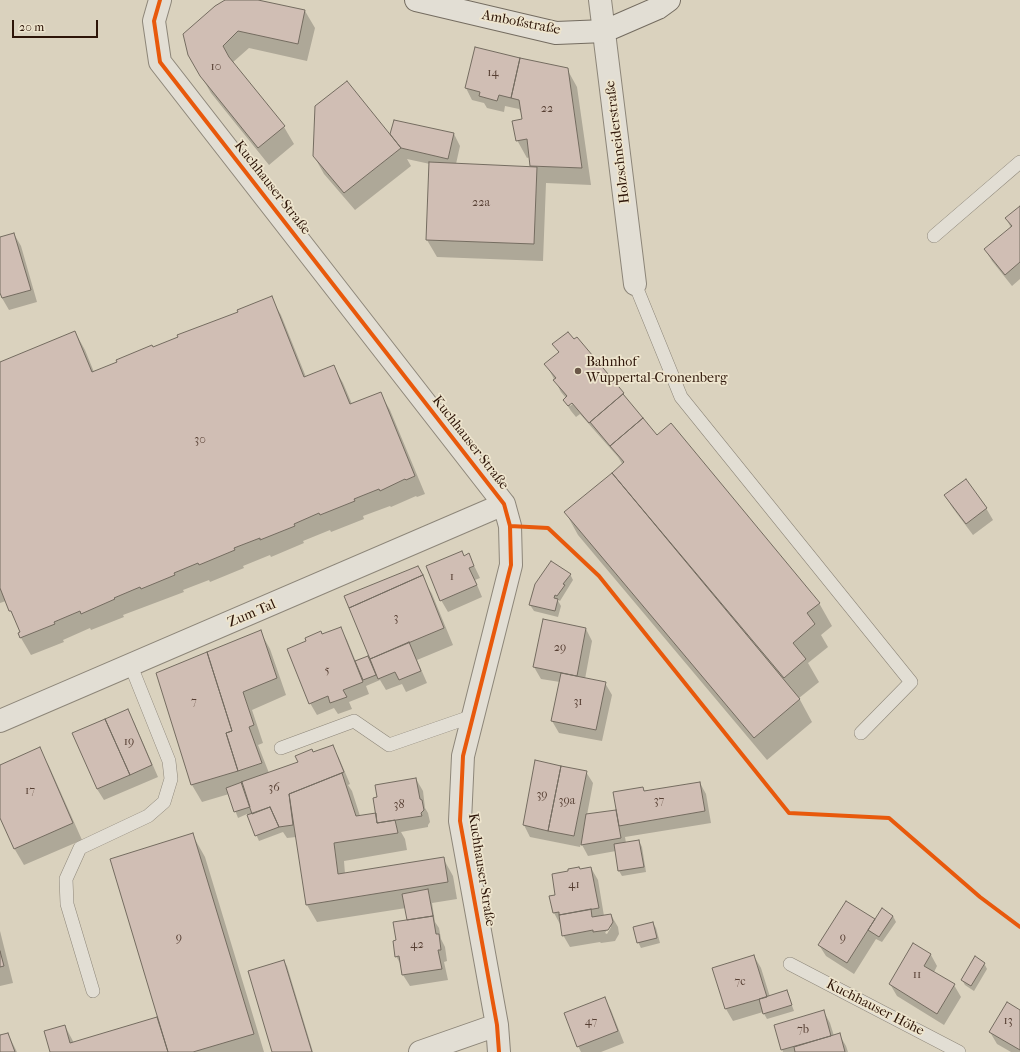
<!DOCTYPE html>
<meta charset="utf-8">
<style>
body{margin:0}
#map{position:relative;width:1020px;height:1052px;overflow:hidden;background:#dad2be;font-family:"IM FELL French Canon",serif}
canvas{display:block}
.scale{position:absolute;left:12px;top:20px;width:86px;height:18px;box-sizing:border-box;border:2px solid #2d1508;border-top:0;padding-left:5px;font-size:12px;line-height:14px;white-space:nowrap;color:#2d1508;-webkit-text-stroke:3px #eee5ce;paint-order:stroke}
</style>
<div id="map">
<canvas width="1020" height="1052"></canvas>
<div class="scale">20 m</div>
</div>
<script>
const ctx = document.querySelector('canvas').getContext('2d');
ctx.lineJoin = 'round';
function fillPath(path, color) {
  ctx.fillStyle = color;
  ctx.fill(path, 'evenodd');
}
function shape(rows) {
  const path = new Path2D();
  for (const r of rows) {
    path.moveTo(r[0], r[1]);
    for (let i = 2; i < r.length; i += 2) path.lineTo(r[i], r[i + 1]);
  }
  return path;
}
function strokePath(path, color, width, dash) {
  ctx.strokeStyle = color;
  ctx.lineWidth = width;
  ctx.lineCap = dash ? 'butt' : 'round';
  ctx.setLineDash(dash || []);
  ctx.stroke(path);
}
function drawText(font, color, halo, rows, align = 'center') {
  ctx.font = font + ' "IM FELL French Canon",serif';
  ctx.lineWidth = 3.5;
  ctx.setLineDash([]);
  ctx.textBaseline = 'middle';
  ctx.strokeStyle = halo;
  ctx.fillStyle = color;
  for (const [text, x, y, turn = 0] of rows) {
    ctx.save();
    ctx.translate(x, y);
    ctx.rotate((+turn || 0) * Math.PI / 180);
    ctx.textAlign = isNaN(turn) ? turn : align;
    if (halo) ctx.strokeText(text, 0, 0);
    ctx.fillText(text, 0, 0);
    ctx.restore();
  }
}
const shadow = shape([
 [228,0,253,0,305,11,315,28,307,61,249,48,232,63,284,127,294,144,269,165,211,93,189,55],
 [475,48,567,69,577,87,591,185,546,183,543,261,437,257,427,240,430,164,407,159,411,166,355,210,324,174,314,156,394,138,454,134,460,146,456,164,531,167,530,157,527,158,517,140,523,119,522,115,519,109,505,106,504,112,487,108,484,103,472,100,466,88],
 [1020,207,1020,279,1012,286,992,261,985,249,1011,228,1006,218],
 [14,234,21,246,37,302,9,310,2,298,0,289,0,238],
 [271,298,281,315,306,377,333,366,343,383,352,404,380,393,390,410,425,494,417,497,416,496,391,507,390,506,363,516,364,519,331,532,330,530,303,541,304,543,271,557,270,555,243,566,244,568,210,582,209,580,183,590,184,592,123,615,124,617,91,630,90,628,63,640,64,642,31,655,21,638,20,634,21,633,6,601,0,603,0,363,75,332,85,350,94,372,240,313],
 [577,338,657,436,819,603,832,626,821,635,828,647,808,663,819,682,799,698,812,722,767,760,578,535,566,513,623,465,618,457,580,414,576,417,571,411,564,400,566,398,561,392,546,364,559,353,554,344,574,341],
 [577,401,570,406,570,403],
 [945,495,986,508,993,520,973,535,952,507],
 [469,555,480,578,475,580,482,597,448,612,441,600,464,557],
 [570,574,573,580,560,601,557,599,561,606,558,617,534,611,530,605],
 [425,582,432,594,453,645,417,660,427,683,406,692,402,684,386,690,380,680,366,686,369,694,349,702,352,709,338,714,334,708,317,715,310,703,322,636,340,628,347,640,356,662,368,657,370,661,371,660],
 [586,629,592,641,585,679,605,683,612,695,602,741,559,733,552,721,560,682,541,679,534,667],
 [260,631,270,649,286,695,252,710,263,743,258,745,269,773,299,762,313,753,332,746,339,758,350,784,348,785,352,791,360,816,377,813,416,779,423,791,425,808,428,813,430,822,428,825,428,827,401,832,405,839,407,850,344,861,345,874,443,858,453,876,457,899,432,903,435,922,439,928,441,939,445,947,447,961,444,962,448,980,410,986,403,975,401,965,396,956,397,941,408,920,406,908,317,922,307,905,296,837,287,838,283,832,259,841,247,814,238,818,229,794,202,802,192,785,158,673],
 [127,711,134,722,158,777,104,800,97,789],
 [39,749,49,766,82,840,24,865,14,848,0,815,0,766],
 [586,772,593,783,587,815,618,811,643,788,645,792,700,783,706,794,711,823,625,837,626,843,639,841,642,847,646,872,622,876,619,871,616,851,588,856,581,843,580,847,530,837,524,825],
 [192,834,205,857,264,1052,52,1052,65,1026,74,1043,157,1018,159,1022],
 [591,868,598,880,604,916,611,915,618,927,619,934,615,941,601,943,600,942,570,947,563,935,560,924,554,913,556,896,580,870],
 [609,927,611,927,607,934,605,933],
 [893,916,896,922,882,942,876,939,854,974,826,956,819,945,875,921],
 [653,923,656,928,660,943,641,948,638,942],
 [0,931,13,983,0,986],
 [914,945,931,955,937,966,934,972,954,985,961,997,944,1025,897,996,890,984],
 [754,956,761,968,770,997,787,992,794,1011,767,1019,763,1012,733,1021,726,1009,714,969],
 [284,961,287,966,313,1052,273,1052],
 [984,963,987,969,974,991,965,985,962,980],
 [605,999,611,1010,624,1043,601,1052,581,1052,578,1046],
 [1020,1011,1020,1052,1011,1052,997,1044,990,1032],
 [824,1012,830,1023,834,1036,839,1034,846,1046,848,1052,783,1052,775,1026],
 [8,1034,17,1052,0,1052,0,1036]
]);
const building = shape([
 [225,0,258,0,305,10,298,44,238,31,223,46,229,57,285,126,258,148,200,76,188,55,183,34,215,6,225,0],
 [475,47,520,58,511,98,499,95,497,101,479,96,480,92,465,88,475,47],
 [520,58,568,68,582,168,530,166,527,139,516,141,512,121,522,119,519,100,511,98,520,58],
 [347,81,401,148,344,193,313,156,315,106,347,81],
 [394,120,454,133,448,159,401,148,390,134,394,120],
 [429,162,537,167,534,244,426,240,429,162],
 [1020,206,1020,262,1005,275,984,249,1012,226,1005,218,1020,206],
 [14,233,31,290,2,298,0,293,0,237,14,233],
 [272,296,304,377,334,365,350,404,381,392,415,476,406,480,405,479,380,491,379,489,354,499,355,501,320,515,319,513,294,524,295,526,260,540,260,538,234,548,235,550,199,565,198,563,174,573,175,575,141,589,140,587,114,598,115,599,81,614,80,611,54,622,55,624,20,638,18,633,20,632,11,611,9,611,0,588,0,362,75,331,92,372,117,362,116,360,152,345,153,347,178,337,177,335,238,312,237,310,272,296],
 [568,332,574,339,577,337,624,393,589,423,572,403,568,406,563,400,567,396,553,380,556,378,544,364,559,352,552,344,568,332],
 [623,394,643,418,610,446,590,422,623,394],
 [643,418,657,435,671,423,820,603,807,613,815,624,793,643,806,659,784,678,612,473,624,462,610,446,643,418],
 [612,473,800,699,754,738,564,512,612,473],
 [966,479,987,508,966,524,944,495,966,479],
 [462,551,464,556,469,553,474,566,469,568,477,585,440,601,426,566,462,551],
 [551,561,571,574,563,584,565,585,557,596,555,595,554,598,558,599,555,611,529,605,535,584,551,561],
 [418,566,423,575,349,608,344,596,418,566],
 [423,575,444,628,370,659,349,608,423,575],
 [543,619,586,628,577,676,533,667,543,619],
 [341,627,363,682,343,690,347,697,330,703,328,696,309,704,287,649,306,641,305,638,321,631,322,634,341,627],
 [261,630,277,678,243,692,254,725,249,727,262,763,238,771,226,733,232,731,207,652,261,630],
 [409,642,421,671,399,680,395,672,378,679,370,659,409,642],
 [207,652,232,731,226,733,238,771,191,785,156,673,207,652],
 [368,656,376,675,363,680,355,661,368,656],
 [561,673,606,682,596,730,551,721,561,673],
 [128,709,152,765,130,775,105,719,128,709],
 [105,719,130,775,97,789,72,733,105,719],
 [333,745,344,772,289,794,293,825,279,827,270,807,252,814,241,782,298,762,295,756,312,749,313,752,333,745],
 [40,747,73,823,14,849,0,818,0,765,40,747],
 [535,760,561,766,548,831,523,825,535,760],
 [561,766,587,771,574,836,548,831,561,766],
 [342,773,356,816,376,813,377,823,395,820,398,833,334,843,338,874,444,857,448,882,306,905,289,794,342,773],
 [416,778,420,799,422,800,424,810,421,813,422,816,377,823,373,798,377,797,375,785,416,778],
 [242,782,250,807,234,812,226,788,242,782],
 [700,782,705,811,619,826,613,792,643,787,644,791,700,782],
 [270,807,279,827,255,836,247,815,270,807],
 [616,810,621,838,581,845,586,814,616,810],
 [193,833,254,1034,193,1052,168,1052,110,859,193,833],
 [639,840,644,867,618,871,614,844,639,840],
 [579,867,580,869,591,867,599,908,559,915,559,912,553,913,549,896,555,895,552,874,568,871,568,869,579,867],
 [428,889,433,916,407,920,402,894,428,889],
 [846,901,875,919,847,963,818,945,846,901],
 [882,908,893,916,879,937,868,930,882,908],
 [591,909,592,917,611,914,613,922,608,930,593,932,593,930,562,936,559,915,591,909],
 [433,916,436,934,439,934,441,950,438,950,442,969,402,975,399,956,395,957,393,941,396,940,393,922,433,916],
 [653,922,657,938,637,943,633,927,653,922],
 [913,943,931,954,924,966,955,984,937,1014,889,984,913,943],
 [0,951,4,966,0,967,0,951],
 [754,955,767,997,725,1009,712,968,754,955],
 [975,956,985,963,971,986,961,980,975,956],
 [284,960,312,1052,272,1052,248,971,284,960],
 [787,990,792,1005,763,1014,759,999,787,990],
 [605,997,618,1031,577,1047,564,1013,605,997],
 [1007,1002,1020,1010,1020,1050,989,1032,1007,1002],
 [824,1010,831,1036,781,1050,774,1025,824,1010],
 [157,1017,168,1052,50,1052,44,1031,65,1025,70,1043,157,1017],
 [8,1033,15,1052,0,1052,0,1035,8,1033],
 [840,1033,845,1052,795,1052,794,1047,840,1033]
]);
const lane = shape([
 [934,236,1020,162],
 [635,284,681,397,911,682,861,733],
 [281,748,354,721,389,745,473,716],
 [790,964,959,1052],
 [93,991,67,904,66,879,80,848,148,816,164,802,171,779,169,761,131,666]
]);
const street = shape([
 [160,0,154,21,160,62,504,504,510,526,511,565,463,756,460,821,497,1025,499,1052],
 [600,0,635,284],
 [0,721,504,504],
 [420,1052,497,1025]
]);
const secondary = shape([
 [416,0,556,33,605,31,658,8,669,0]
]);
const cycleway = shape([
 [160,0,154,21,160,62,504,504,510,526,511,565,463,756,460,821,497,1025,499,1052],
 [510,526,548,528,599,576,789,813,889,818,980,897,1020,927]
]);
const markers = [
 [578,371,4,"#6a5748"]
];
const numberNames = [
 ["10",216,67],
 ["14",493,73],
 ["22",547,109],
 ["22a",481,203],
 ["30",200,440],
 ["1",452,577],
 ["3",396,618],
 ["29",560,648],
 ["5",327,671],
 ["7",194,702],
 ["31",578,702],
 ["19",129,742],
 ["36",274,788],
 ["17",30,791],
 ["39",542,795],
 ["39a",567,801],
 ["37",659,801],
 ["38",399,805],
 ["41",574,885],
 ["9",179,938],
 ["9",843,938],
 ["42",417,945],
 ["11",917,975],
 ["7c",740,982],
 ["13",1008,1021],
 ["47",591,1022],
 ["7b",803,1030]
];
const streetNames = [
 ["Amboßstraße",521,23,11],
 ["Holzschneiderstraße",618,142,-97],
 ["Kuchhauser Straße",272,188,52],
 ["Kuchhauser Straße",470,443,52],
 ["Zum Tal",252,614,-23],
 ["Kuchhauser Straße",481,870,81],
 ["Kuchhauser Höhe",875,1008,27]
];
const poiNames = [
 ["Bahnhof",586,363],
 ["Wuppertal-Cronenberg",586,379]
];
fillPath(shadow, '#0003');
fillPath(building, '#d0beb4');
strokePath(building, '#746c60', 1);
strokePath(lane, '#8d8679', 14);
strokePath(street, '#8d8679', 24);
strokePath(secondary, '#746c60', 24);
strokePath(lane, '#e2ded4', 13);
strokePath(street, '#e2ded4', 22);
strokePath(secondary, '#e2ded4', 22);
strokePath(cycleway, '#e8590c', 4);
for (const [x, y, r, color] of markers) {
  const dot = new Path2D();
  dot.arc(x, y, r, 0, 2 * Math.PI);
  ctx.fillStyle = color;
  ctx.fill(dot);
  strokePath(dot, '#eee5ce', 1.5);
}
drawText('12px', '#563f33', null, numberNames);
drawText('14px', '#2d1508', '#eee5ce', streetNames);
drawText('14px', '#2d1508', '#eee5ce', poiNames, 'left');
</script>
